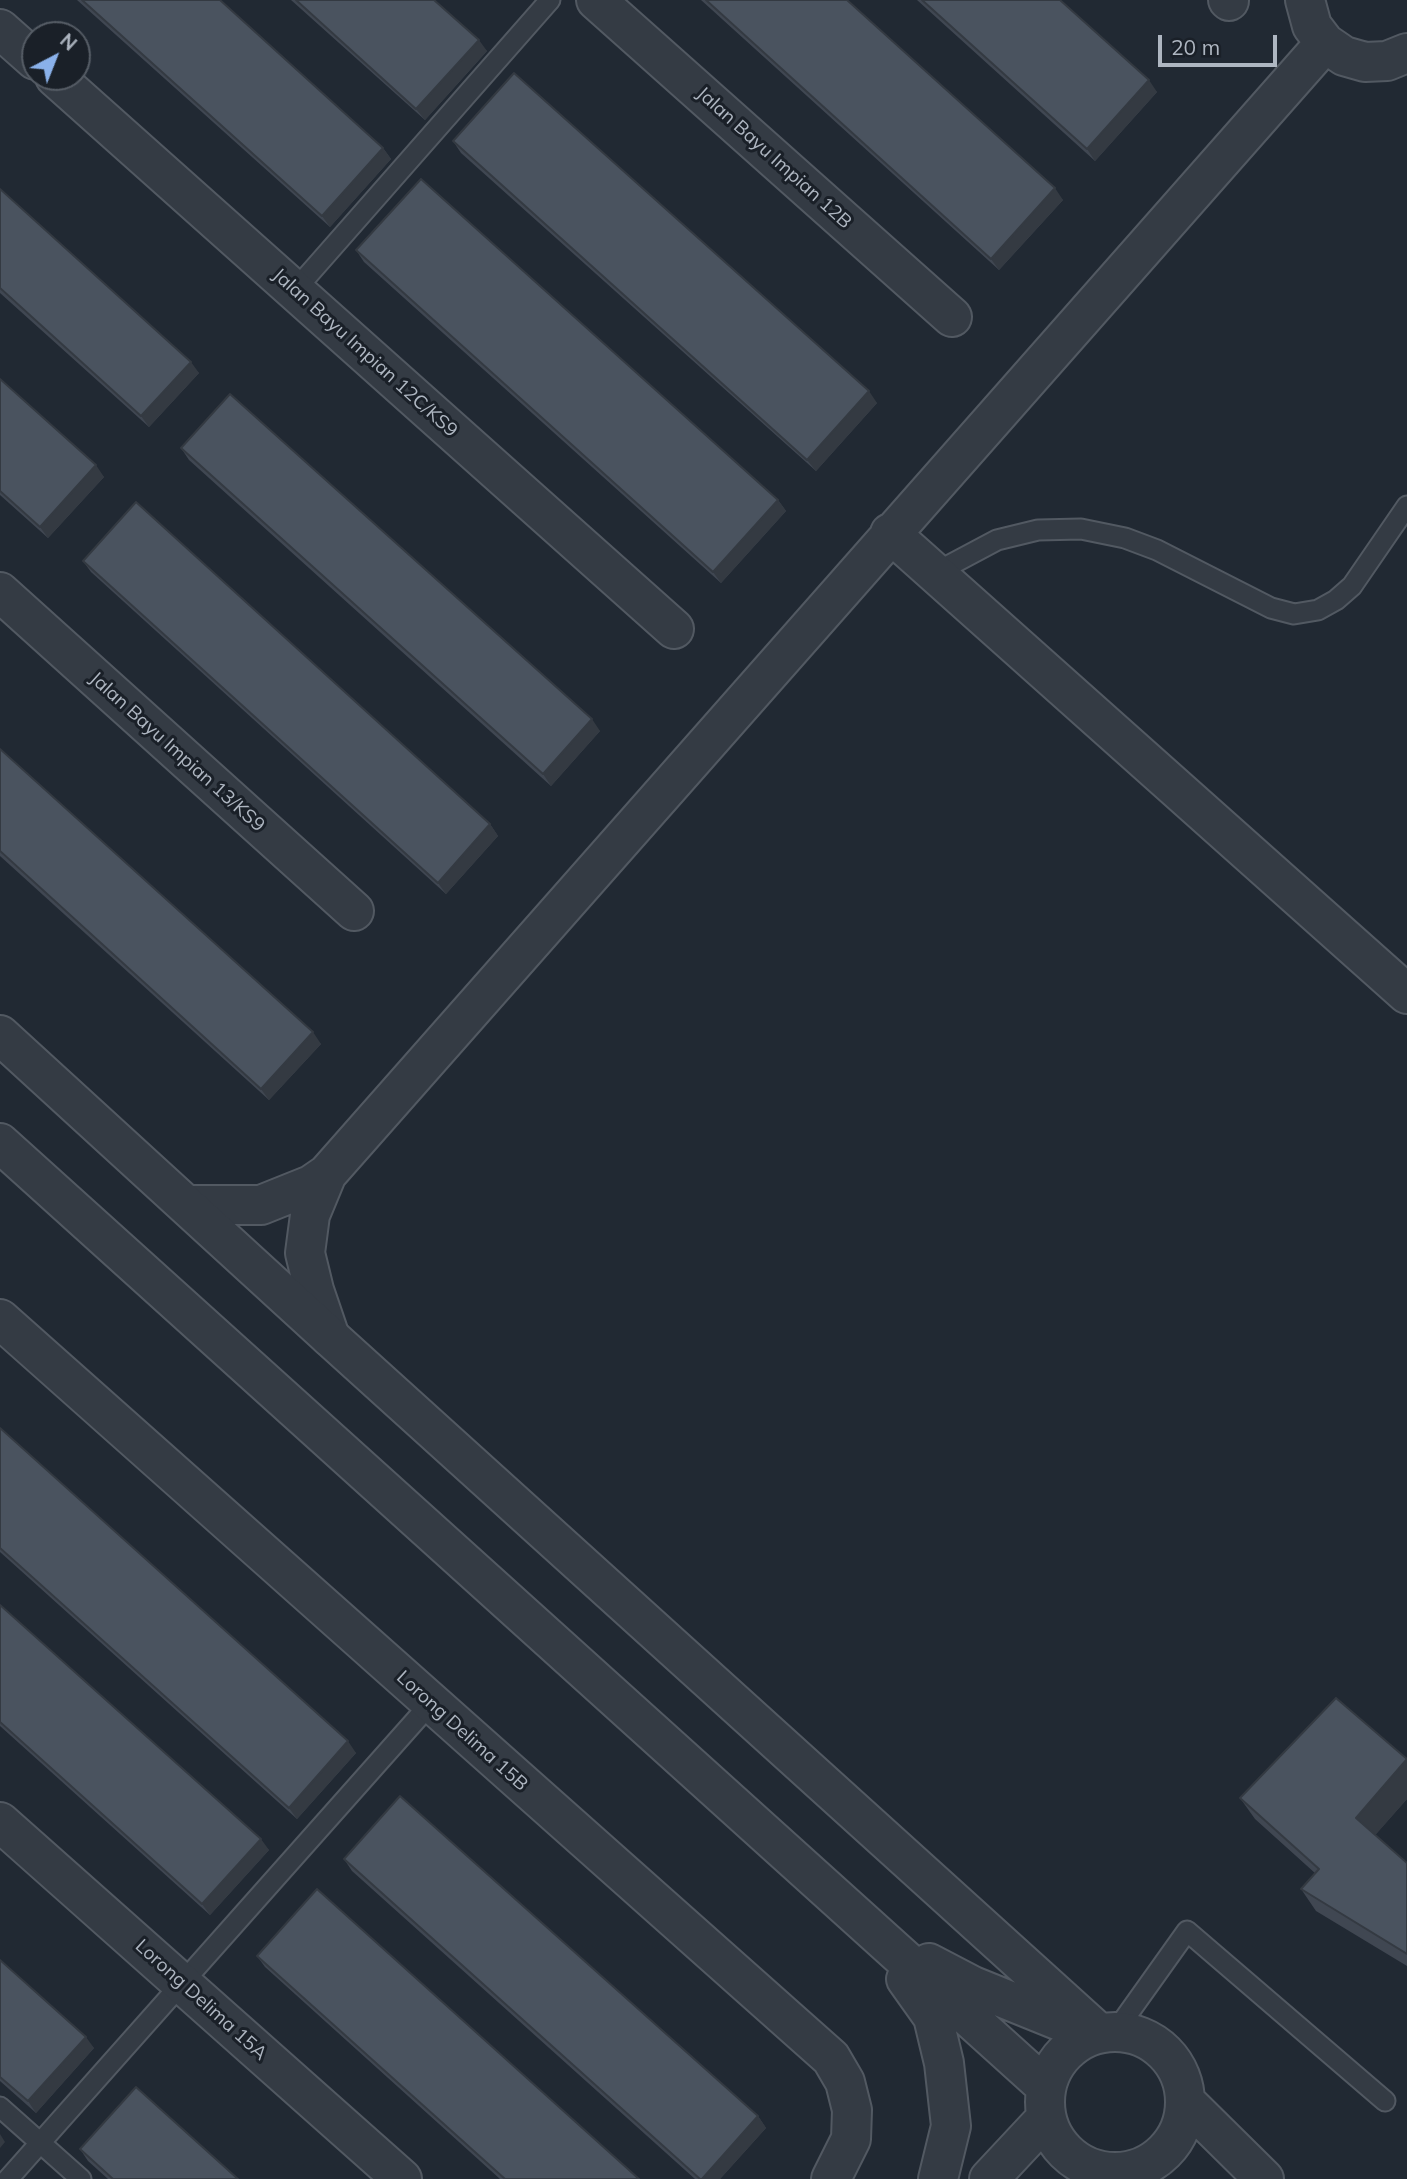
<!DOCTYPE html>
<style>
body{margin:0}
#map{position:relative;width:1407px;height:2179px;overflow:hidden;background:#212933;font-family:Mulish,sans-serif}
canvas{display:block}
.north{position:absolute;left:21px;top:21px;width:70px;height:70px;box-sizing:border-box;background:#1a2028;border:2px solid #555c65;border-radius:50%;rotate:42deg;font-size:19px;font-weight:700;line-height:28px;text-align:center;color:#aeb6c1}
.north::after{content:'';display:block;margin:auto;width:24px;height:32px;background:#8ab1ea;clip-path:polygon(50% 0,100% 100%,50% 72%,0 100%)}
.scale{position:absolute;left:1158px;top:35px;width:119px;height:32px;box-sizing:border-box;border:4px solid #aeb6c1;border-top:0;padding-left:9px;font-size:21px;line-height:24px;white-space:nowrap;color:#aeb6c1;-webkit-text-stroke:5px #1a2028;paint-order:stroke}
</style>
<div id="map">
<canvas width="1407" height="2179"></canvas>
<div class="north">N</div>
<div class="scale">20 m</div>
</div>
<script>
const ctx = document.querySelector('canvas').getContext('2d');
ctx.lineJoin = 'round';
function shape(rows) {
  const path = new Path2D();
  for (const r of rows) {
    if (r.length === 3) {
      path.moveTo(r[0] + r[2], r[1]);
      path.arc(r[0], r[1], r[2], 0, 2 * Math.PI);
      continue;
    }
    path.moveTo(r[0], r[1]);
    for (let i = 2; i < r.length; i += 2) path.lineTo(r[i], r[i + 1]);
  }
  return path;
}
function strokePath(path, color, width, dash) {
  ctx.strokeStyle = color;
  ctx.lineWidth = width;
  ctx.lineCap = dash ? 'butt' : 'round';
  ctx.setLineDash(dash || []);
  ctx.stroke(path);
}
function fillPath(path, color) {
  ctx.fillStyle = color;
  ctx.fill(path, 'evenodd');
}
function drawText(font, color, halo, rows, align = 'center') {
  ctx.font = font + ' Mulish,sans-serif';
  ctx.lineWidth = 6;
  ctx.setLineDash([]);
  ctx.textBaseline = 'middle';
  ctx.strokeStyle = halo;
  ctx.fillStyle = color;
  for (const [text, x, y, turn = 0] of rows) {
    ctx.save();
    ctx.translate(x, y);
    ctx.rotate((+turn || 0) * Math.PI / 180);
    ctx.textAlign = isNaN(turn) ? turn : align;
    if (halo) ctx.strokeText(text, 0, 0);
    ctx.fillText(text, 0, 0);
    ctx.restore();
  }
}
const service = shape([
 [295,290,550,0],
 [935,573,997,540,1038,530,1081,529,1125,538,1157,550,1271,608,1294,614,1318,610,1336,600,1352,586,1407,506],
 [1115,2032,1187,1931,1385,2101],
 [0,2107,81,2179],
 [8,2179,431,1703]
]);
const minor = shape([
 [596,0,952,317],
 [1228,0,1229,1],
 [1305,0,1312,26,1325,43,1344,56,1365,62,1387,61,1407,53],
 [0,29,35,60],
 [55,77,674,629],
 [890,533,1407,994],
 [0,592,354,911],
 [327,1174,310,1215,305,1253,314,1290,330,1337],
 [187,1205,261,1205,311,1185,327,1174,1325,43],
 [0,1319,831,2058,845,2082,852,2110,851,2139,831,2179],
 [0,1822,402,2179]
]);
const tertiary = shape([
 [0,1035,330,1337,1099,2033],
 [0,1143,1046,2087],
 [929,1963,973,1986,1082,2030],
 [906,1979,933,2017,944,2063,951,2126,938,2179],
 [1115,2102,70],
 [1186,2102,1264,2179],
 [989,2179,1046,2118]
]);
const wall = shape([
 [77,0,220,0,383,148,391,159,330,227],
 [291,0,434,0,487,51,425,120],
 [701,0,847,0,1063,200,999,270],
 [917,0,1060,0,1157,92,1095,161],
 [453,141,877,403,816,471,461,153],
 [0,189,199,373,149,427,0,293],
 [356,250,778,500,786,511,721,583,364,262],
 [0,379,104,477,48,538,0,495],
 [181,448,600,731,551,786,189,460],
 [83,561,490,824,498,836,446,894,91,572],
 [0,749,321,1044,269,1100,0,856],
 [0,1428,356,1753,297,1819,0,1552],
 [0,1605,269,1850,210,1915,0,1726],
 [1407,1759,1407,1799,1375,1835,1407,1863,1407,1966,1316,1911,1301,1889,1316,1874,1255,1819,1240,1798],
 [344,1859,758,2116,766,2128,720,2179,695,2179,352,1871],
 [257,1956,639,2179,500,2179,265,1967],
 [0,1960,94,2048,36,2113,0,2081],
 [80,2149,238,2179,108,2179,88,2161]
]);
const shadedWall = shape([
 [479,40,487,51,425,120,416,109],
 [1149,80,1157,92,1095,161,1087,149],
 [383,148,391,159,330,227,322,216],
 [1055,188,1063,200,999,270,991,259],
 [191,362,199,373,149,427,141,416],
 [869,391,877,403,816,471,807,460],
 [96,465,104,477,48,538,40,527],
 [778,500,786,511,721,583,713,572],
 [592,719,600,731,551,786,543,774],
 [490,824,498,836,446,894,438,883],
 [313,1032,321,1044,269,1100,261,1089],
 [348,1741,356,1753,297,1819,289,1808],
 [1407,1760,1407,1799,1371,1840,1356,1818],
 [261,1839,269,1850,210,1915,202,1904],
 [86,2037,94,2048,36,2113,28,2101],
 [758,2116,766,2128,720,2179,702,2179],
 [0,2134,5,2142,0,2148]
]);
const building = shape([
 [82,0,220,0,383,148,322,216,82,0],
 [296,0,434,0,479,40,416,109,296,0],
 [706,0,847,0,1055,188,991,259,706,0],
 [922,0,1060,0,1149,80,1087,149,922,0],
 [514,73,869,391,807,460,453,141,514,73],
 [421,179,778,500,713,572,356,250,421,179],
 [0,189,191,362,141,416,0,288,0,189],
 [0,379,96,465,40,527,0,491,0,379],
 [230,394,592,719,543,774,181,448,230,394],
 [136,502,490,824,438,883,83,561,136,502],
 [0,749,313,1032,261,1089,0,851,0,749],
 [0,1428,348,1741,289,1808,0,1548,0,1428],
 [0,1605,261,1839,202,1904,0,1722,0,1605],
 [1336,1698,1407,1759,1356,1818,1407,1863,1407,1954,1301,1889,1319,1869,1240,1798,1336,1698],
 [400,1796,758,2116,702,2179,700,2179,344,1859,400,1796],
 [317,1889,639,2179,505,2179,257,1956,317,1889],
 [0,1960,86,2037,28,2101,0,2077,0,1960],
 [136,2087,238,2179,113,2179,80,2149,136,2087]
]);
const streetNames = [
 ["Jalan Bayu Impian 12B",774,158,42],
 ["Jalan Bayu Impian 12C/KS9",365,353,42],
 ["Jalan Bayu Impian 13/KS9",177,752,42],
 ["Lorong Delima 15B",462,1731,42],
 ["Lorong Delima 15A",201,2000,42]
];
strokePath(service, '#525962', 23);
strokePath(minor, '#525962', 42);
strokePath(tertiary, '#525962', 42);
strokePath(service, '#343b44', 19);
strokePath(minor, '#343b44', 38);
strokePath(tertiary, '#343b44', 38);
fillPath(wall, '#404752');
fillPath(shadedWall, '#343a42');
fillPath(building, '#4a535f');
strokePath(building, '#343a42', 2);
drawText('19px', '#aeb6c1', '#1a2028', streetNames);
</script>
